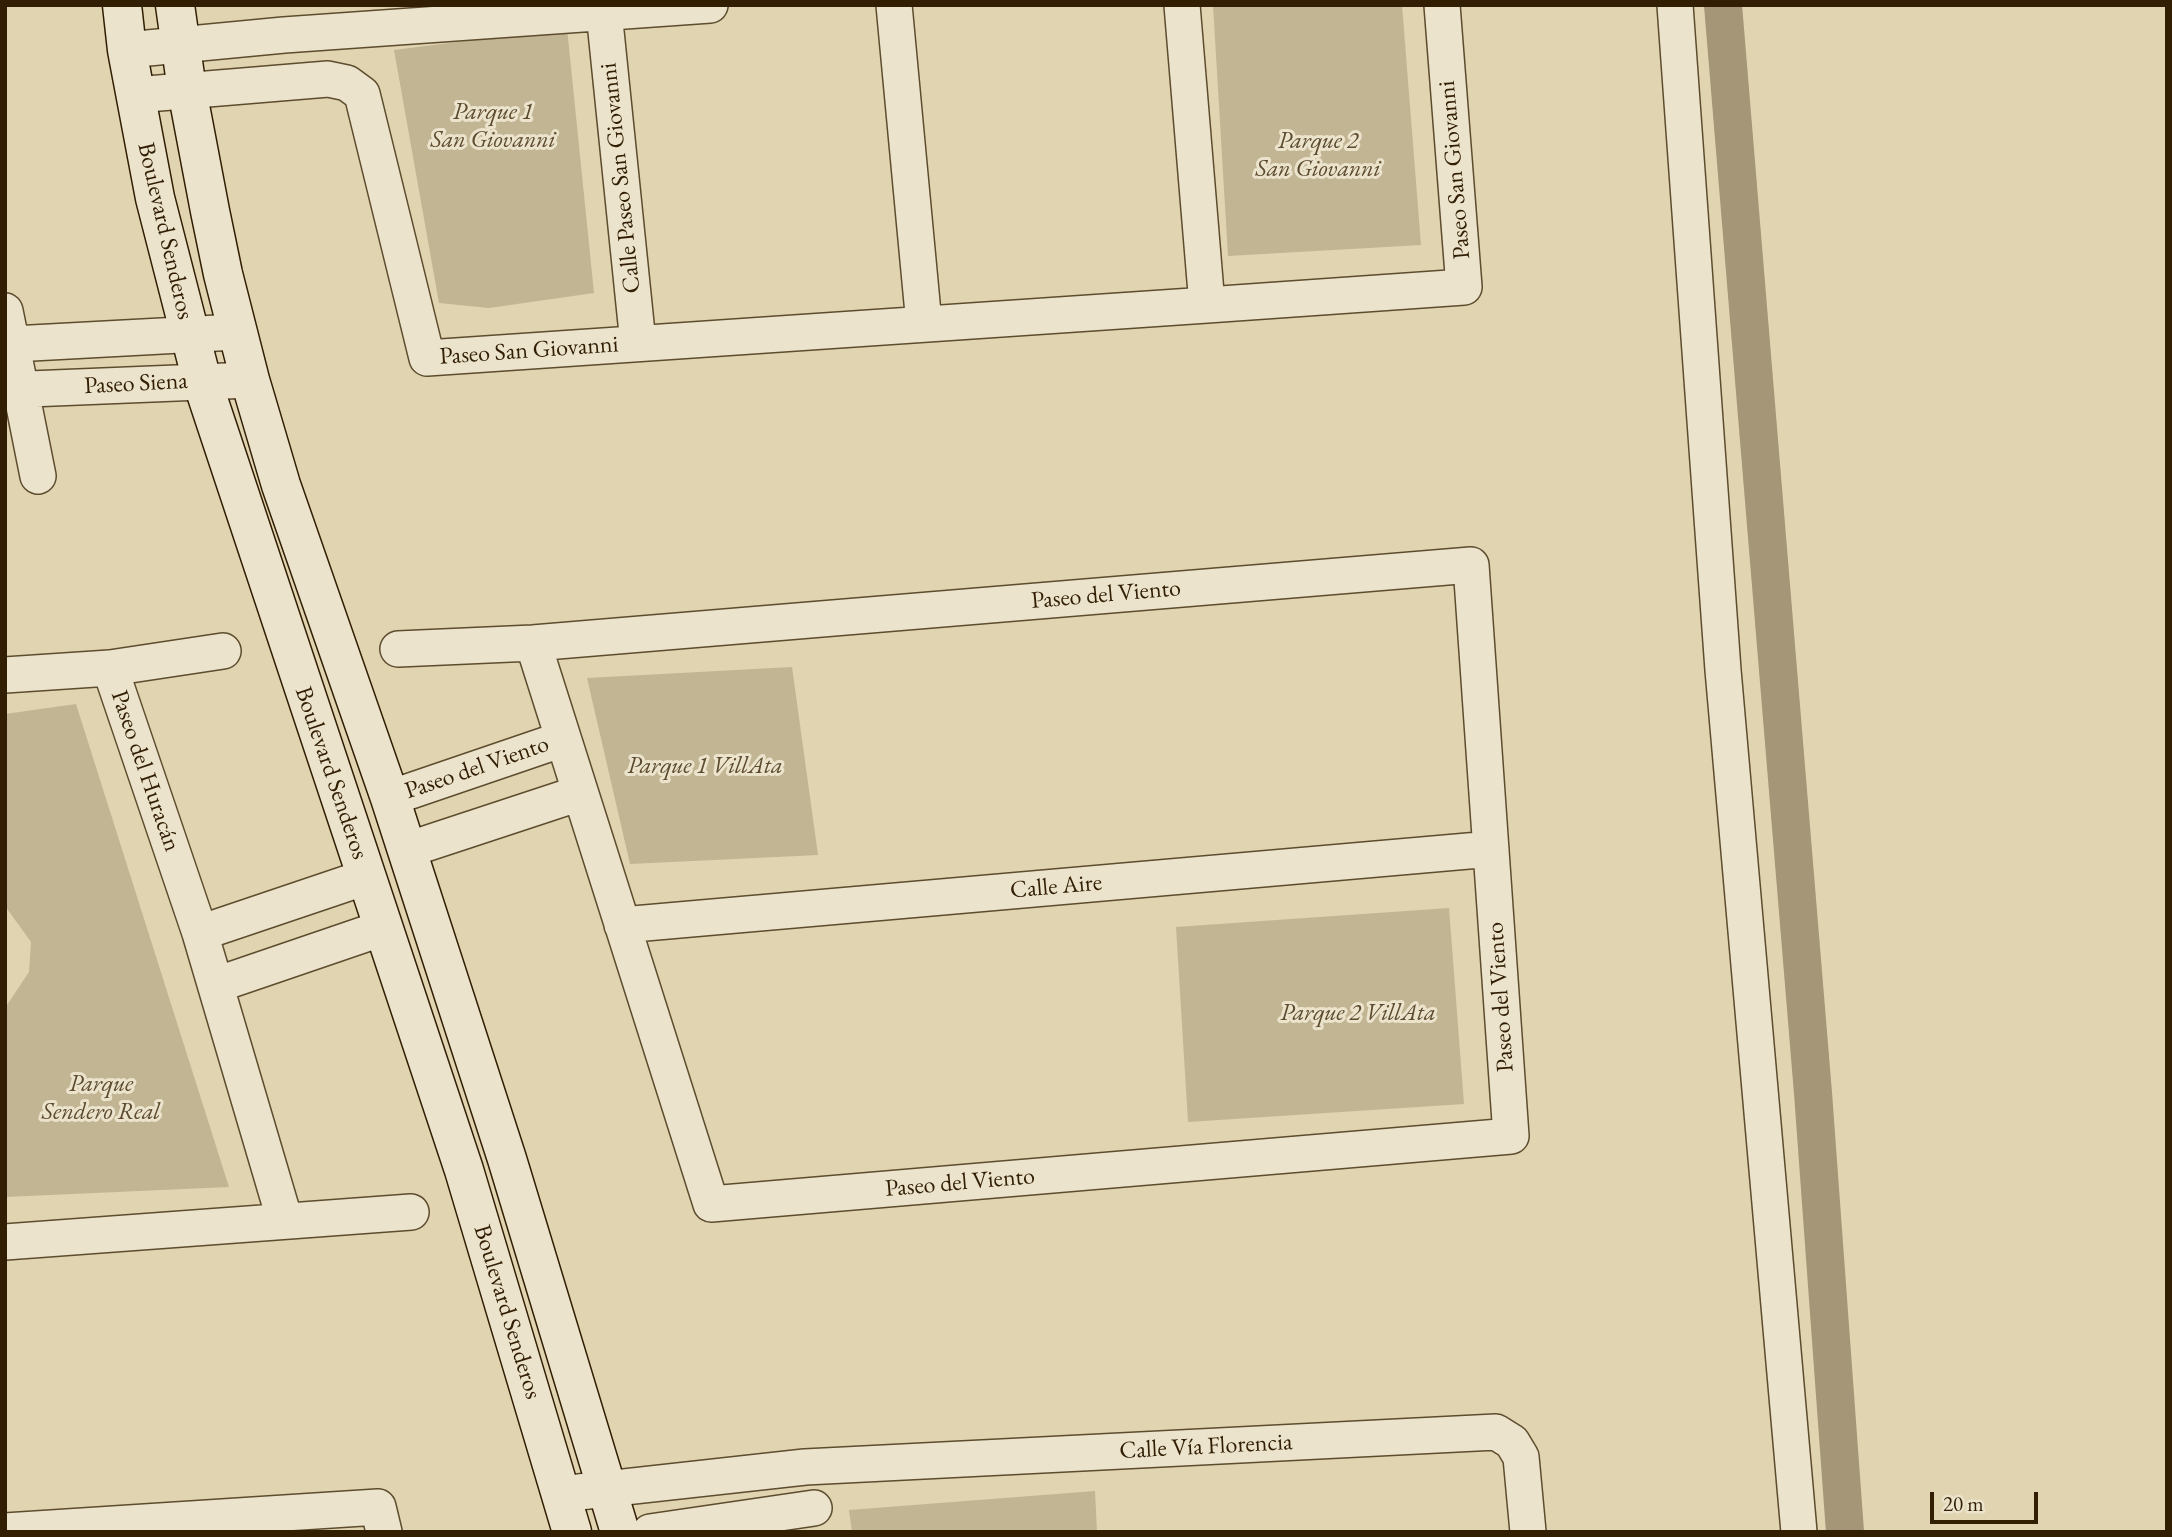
<!DOCTYPE html>
<meta charset="utf-8">
<style>
body{margin:0}
#map{position:relative;width:2172px;height:1537px;overflow:hidden;background:#e0d4b1;font-family:"EB Garamond",serif}
canvas{display:block}
.frame{position:absolute;inset:0;border:7px solid #311e03;pointer-events:none}
.scale{position:absolute;left:1930px;top:1492px;width:108px;height:32px;box-sizing:border-box;border:4px solid #311e03;border-top:0;padding-left:9px;font-size:21px;line-height:24px;white-space:nowrap;color:#311e03;-webkit-text-stroke:5px #ebe3cc;paint-order:stroke}
</style>
<div id="map">
<canvas width="2172" height="1537"></canvas>
<div class="frame"></div>
<div class="scale">20 m</div>
</div>
<script>
const ctx = document.querySelector('canvas').getContext('2d');
ctx.lineJoin = 'round';
function fillPath(path, color) {
  ctx.fillStyle = color;
  ctx.fill(path, 'evenodd');
}
function shape(rows) {
  const path = new Path2D();
  for (const r of rows) {
    path.moveTo(r[0], r[1]);
    for (let i = 2; i < r.length; i += 2) path.lineTo(r[i], r[i + 1]);
  }
  return path;
}
function strokePath(path, color, width, dash) {
  ctx.strokeStyle = color;
  ctx.lineWidth = width;
  ctx.lineCap = dash ? 'butt' : 'round';
  ctx.setLineDash(dash || []);
  ctx.stroke(path);
}
function drawText(font, color, halo, rows, align = 'center') {
  ctx.font = font + ' "EB Garamond",serif';
  ctx.lineWidth = 6;
  ctx.setLineDash([]);
  ctx.textBaseline = 'middle';
  ctx.strokeStyle = halo;
  ctx.fillStyle = color;
  for (const [text, x, y, turn = 0] of rows) {
    ctx.save();
    ctx.translate(x, y);
    ctx.rotate((+turn || 0) * Math.PI / 180);
    ctx.textAlign = isNaN(turn) ? turn : align;
    if (halo) ctx.strokeText(text, 0, 0);
    ctx.fillText(text, 0, 0);
    ctx.restore();
  }
}
const green = shape([
 [1213,5,1402,5,1421,245,1228,256],
 [567,28,594,293,489,308,439,303,394,50],
 [792,667,818,855,630,864,587,678],
 [76,704,229,1187,5,1197,5,1008,29,972,31,942,5,906,5,714],
 [1449,908,1464,1104,1188,1122,1176,927],
 [1095,1491,1097,1532,852,1532,849,1510]
]);
const canal = shape([
 [1723,5,1813,1093,1845,1532]
]);
const street = shape([
 [894,5,924,324],
 [1182,5,1207,305],
 [1675,5,1723,670,1799,1532],
 [604,12,638,343],
 [127,50,284,35,710,5],
 [135,95,328,79,347,83,362,94,427,358,1207,305,1464,287,1442,5],
 [5,311,38,476],
 [13,344,236,332],
 [5,390,250,380],
 [398,649,533,643,1471,565,1511,1136,711,1204,533,643],
 [110,668,200,933,285,1221],
 [5,675,110,668,223,651],
 [390,798,563,739],
 [407,850,580,793],
 [622,925,1491,849],
 [200,933,366,877],
 [216,985,383,928],
 [5,1242,411,1212],
 [561,1494,805,1467,1496,1432,1512,1442,1521,1457,1528,1532],
 [5,1531,378,1507,384,1532],
 [650,1532,814,1508]
]);
const secondary = shape([
 [122,5,127,50,155,198,202,381,464,1170,572,1532],
 [175,5,187,90,210,211,223,274,250,380,281,485,390,798,507,1159,620,1532]
]);
const parkNames = [
 ["Parque 1",493,112],
 ["San Giovanni",493,140],
 ["Parque 2",1318,141],
 ["San Giovanni",1318,169],
 ["Parque 1 VillAta",705,766],
 ["Parque 2 VillAta",1358,1013],
 ["Parque",101,1084],
 ["Sendero Real",101,1112]
];
const streetNames = [
 ["Paseo San Giovanni",1455,170,-95],
 ["Calle Paseo San Giovanni",621,178,-96],
 ["Boulevard Senderos",165,231,77],
 ["Paseo San Giovanni",529,351,-4],
 ["Paseo Siena",136,384,-3],
 ["Paseo del Viento",1106,595,-5],
 ["Paseo del Viento",477,768,-19],
 ["Paseo del Huracán",145,771,71],
 ["Boulevard Senderos",331,773,71],
 ["Calle Aire",1056,887,-5],
 ["Paseo del Viento",1501,997,-94],
 ["Paseo del Viento",960,1183,-5],
 ["Boulevard Senderos",507,1312,73],
 ["Calle Vía Florencia",1206,1447,-3]
];
fillPath(green, '#c2b593');
strokePath(canal, '#a49676', 38);
strokePath(street, '#5d4c2e', 38);
strokePath(secondary, '#311e03', 41);
strokePath(street, '#ebe3cc', 35);
strokePath(secondary, '#ebe3cc', 38);
drawText('italic 24px', '#5c4b2e', '#ebe3cc', parkNames);
drawText('24px', '#311e03', '#ebe3cc', streetNames);
</script>
